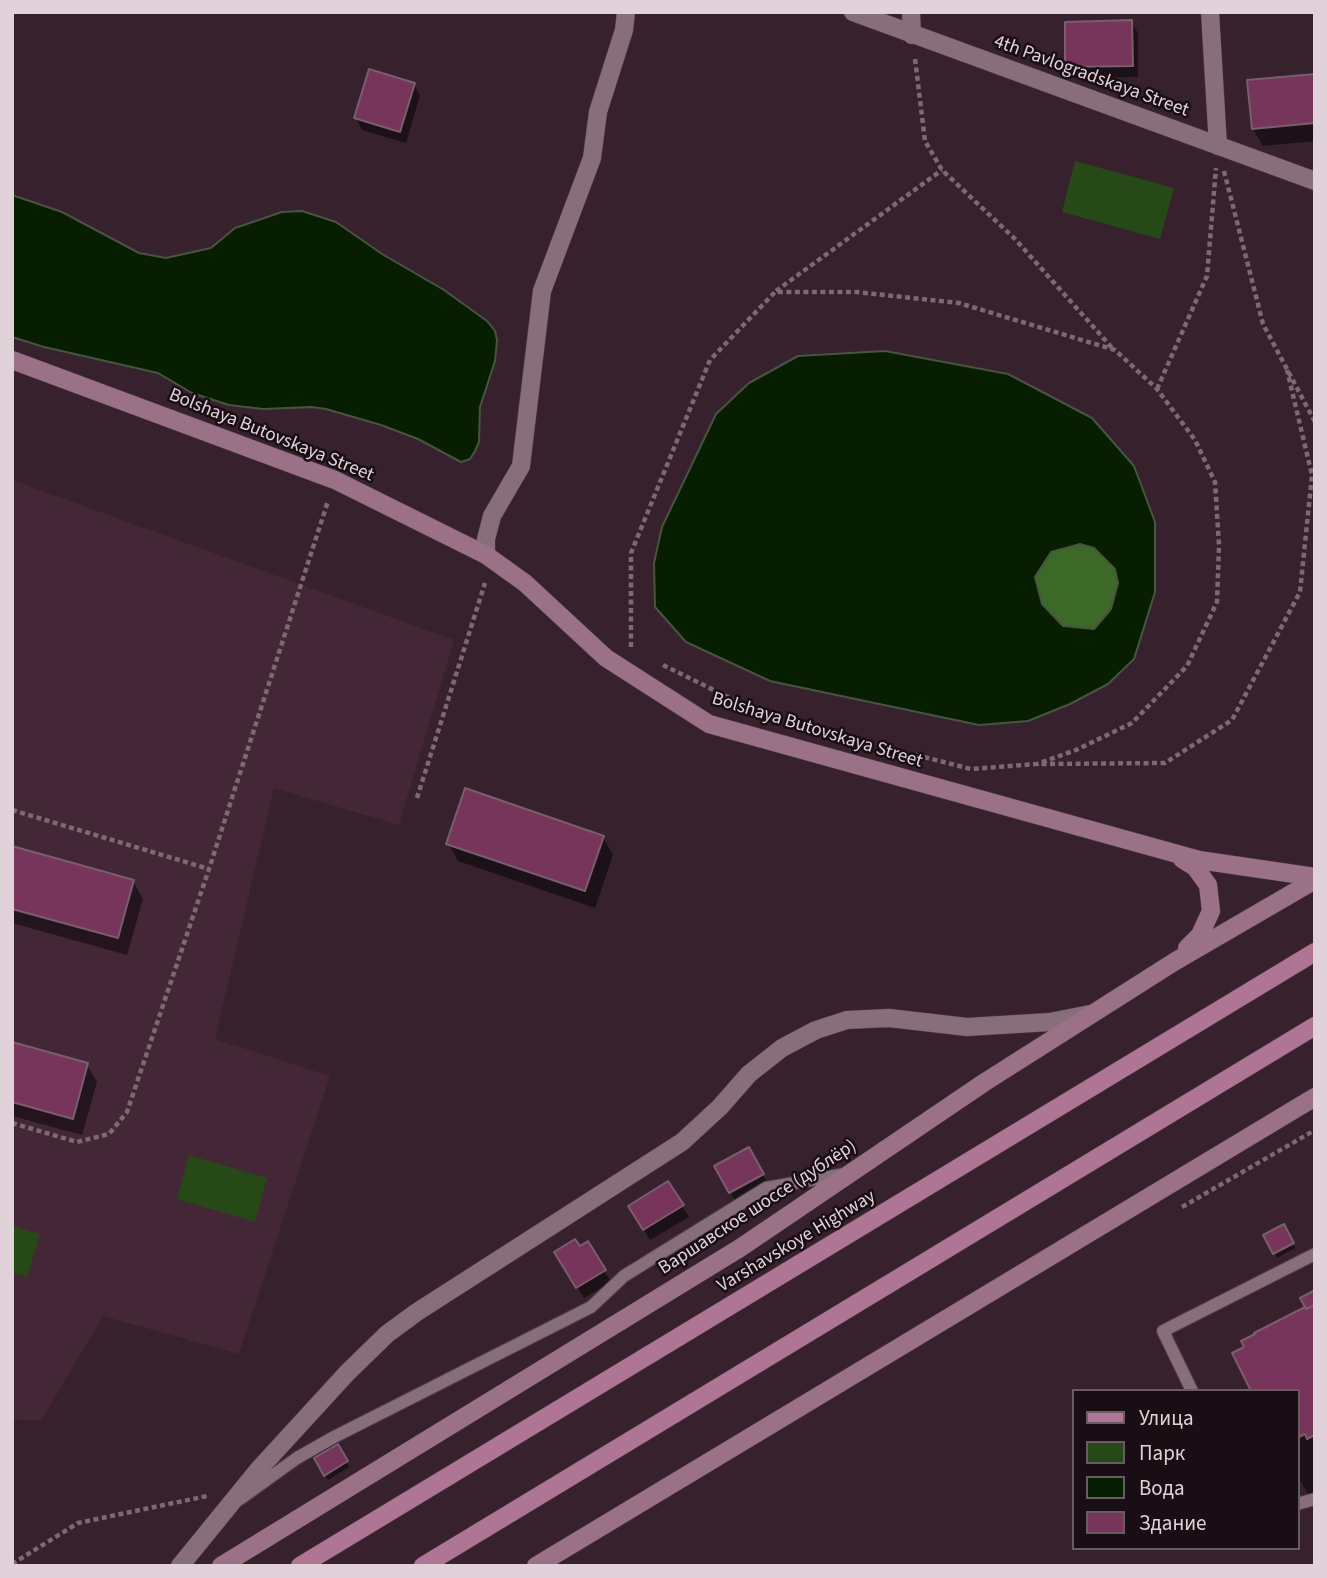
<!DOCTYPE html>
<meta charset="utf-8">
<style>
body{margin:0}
#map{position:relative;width:1327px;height:1578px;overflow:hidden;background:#37212d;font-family:"Source Sans 3",sans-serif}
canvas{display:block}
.frame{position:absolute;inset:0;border:14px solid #e1d1d9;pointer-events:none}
.legend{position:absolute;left:1072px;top:1389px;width:228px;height:161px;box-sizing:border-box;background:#180e13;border:2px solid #685c62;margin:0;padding:9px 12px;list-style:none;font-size:21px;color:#e1d1d9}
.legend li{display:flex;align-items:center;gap:14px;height:35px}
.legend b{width:35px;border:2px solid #685c62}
</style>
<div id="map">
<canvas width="1327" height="1578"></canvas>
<div class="frame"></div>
<ul class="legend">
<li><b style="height:9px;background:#ae7594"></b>Улица</li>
<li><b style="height:19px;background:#274918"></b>Парк</li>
<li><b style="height:19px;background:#071e00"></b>Вода</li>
<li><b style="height:19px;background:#77355c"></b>Здание</li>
</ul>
</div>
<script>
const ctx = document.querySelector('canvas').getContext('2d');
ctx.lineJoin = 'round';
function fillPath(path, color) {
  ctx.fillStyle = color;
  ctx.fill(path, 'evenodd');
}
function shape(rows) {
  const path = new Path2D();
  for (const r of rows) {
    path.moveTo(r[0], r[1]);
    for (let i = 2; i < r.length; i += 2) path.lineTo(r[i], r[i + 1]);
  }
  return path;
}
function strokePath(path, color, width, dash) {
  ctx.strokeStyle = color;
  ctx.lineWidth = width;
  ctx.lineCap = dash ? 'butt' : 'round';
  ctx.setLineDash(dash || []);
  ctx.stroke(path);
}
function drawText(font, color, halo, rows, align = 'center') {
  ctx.font = font + ' "Source Sans 3",sans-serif';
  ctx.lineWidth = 5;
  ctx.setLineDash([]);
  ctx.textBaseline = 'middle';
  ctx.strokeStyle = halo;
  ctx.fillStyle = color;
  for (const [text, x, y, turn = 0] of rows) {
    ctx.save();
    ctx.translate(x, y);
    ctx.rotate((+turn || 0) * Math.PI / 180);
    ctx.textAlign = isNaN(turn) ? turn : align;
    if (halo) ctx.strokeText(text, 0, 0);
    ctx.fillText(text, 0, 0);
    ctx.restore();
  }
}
const built = shape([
 [12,480,454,640,399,825,274,788,215,1039,330,1076,239,1354,103,1316,41,1421,12,1419]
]);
const green = shape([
 [1075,161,1174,188,1160,239,1062,212],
 [189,1155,267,1178,255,1222,177,1199],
 [12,1226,40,1234,27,1277,12,1273]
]);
const forest = shape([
 [1080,544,1094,548,1115,569,1118,583,1111,609,1094,629,1063,626,1042,604,1034,577,1051,552]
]);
const water = shape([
 [12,195,62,212,139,253,166,258,211,248,235,228,282,212,302,211,336,222,382,254,444,290,487,321,495,331,497,340,495,361,480,407,479,442,475,451,470,459,461,462,418,439,381,425,326,409,311,407,263,409,229,405,192,393,158,373,44,347,12,337,12,195],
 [885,351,1008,374,1092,418,1134,466,1155,522,1155,592,1134,659,1108,684,1070,704,1028,721,979,725,770,681,686,642,655,607,654,563,662,527,716,414,749,383,798,356,885,351],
 [1080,544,1094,548,1115,569,1118,583,1111,609,1094,629,1063,626,1042,604,1035,577,1051,552,1080,544]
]);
const shadow = shape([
 [1131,22,1138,33,1138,77,1074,78,1067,67],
 [1315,75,1315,141,1263,146,1253,129],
 [414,85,420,96,406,143,362,130,356,118],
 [603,837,613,855,595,908,458,861,448,843],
 [12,848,133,881,143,899,127,955,12,923],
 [12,1043,87,1065,97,1082,82,1135,12,1116],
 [748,1149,769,1186,737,1204,716,1167],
 [630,1206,682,1206,689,1217,650,1240],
 [1284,1226,1295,1248,1277,1258,1265,1236],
 [587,1243,611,1282,584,1298,556,1253,579,1248],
 [1315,1292,1315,1500,1312,1501,1297,1475,1297,1391,1307,1307],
 [337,1447,349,1467,328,1480,316,1459]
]);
const building = shape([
 [1132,20,1133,66,1065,67,1065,22,1132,20],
 [369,69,415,83,400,132,354,118,369,69],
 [1315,74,1315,123,1252,129,1247,80,1315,74],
 [465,788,604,836,585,891,446,844,465,788],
 [12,846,134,880,118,938,12,909,12,846],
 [12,1042,88,1063,73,1119,12,1102,12,1042],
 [749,1147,764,1174,729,1193,714,1166,749,1147],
 [668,1181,684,1205,643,1230,628,1206,668,1181],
 [1284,1224,1294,1243,1273,1254,1263,1235,1284,1224],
 [575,1239,580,1246,588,1241,606,1270,576,1288,554,1252,575,1239],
 [1315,1290,1315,1305,1306,1309,1300,1298,1315,1290],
 [1315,1305,1315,1435,1307,1439,1305,1434,1297,1438,1297,1391,1251,1391,1232,1353,1244,1347,1241,1341,1255,1334,1254,1333,1305,1307,1306,1309,1315,1305],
 [338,1444,348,1461,324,1476,314,1458,338,1444]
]);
const path = shape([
 [915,59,925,141,942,170,1015,239,1114,350],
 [1224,171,1263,324,1315,422],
 [776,291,942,170],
 [1157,389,1207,276,1216,168],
 [631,647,631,553,710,360,775,292,856,292,959,303,1115,350,1157,389,1195,440,1215,482,1219,545,1217,602,1187,666,1132,723,1076,750,1037,764],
 [663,665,756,711],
 [916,755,971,769,1037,764,1165,763,1232,720,1300,592,1312,475,1287,370],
 [417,798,485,583],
 [12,810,209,869],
 [12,1123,77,1142,109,1134,127,1112,209,869,328,501],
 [1182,1207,1315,1130],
 [12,1564,78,1523,207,1496]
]);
const lane = shape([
 [1192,1391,1163,1331,1315,1254],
 [240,1499,297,1458,334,1437,591,1307,624,1276,766,1188,845,1174],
 [1297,1504,1315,1499]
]);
const street = shape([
 [853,12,1315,181],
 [911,12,912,35],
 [1210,12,1218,146],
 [486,555,486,539,492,516,521,466,542,291,592,158,598,112,624,30,626,12],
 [180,1566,259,1469,347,1373,387,1334,417,1312,682,1142,720,1107,749,1074,782,1048,816,1030,847,1020,889,1018,967,1027,1050,1022,1090,1014]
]);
const secondary = shape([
 [12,360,335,480,486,555,525,583,606,658,709,724,1199,860,1315,877],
 [1182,859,1195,867,1208,885,1211,911,1200,935,1187,948],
 [221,1566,740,1248,985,1082,1174,962,1315,880],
 [536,1566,1315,1097]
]);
const primary = shape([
 [300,1566,1315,952],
 [423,1566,1315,1026]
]);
const streetNames = [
 ["4th Pavlogradskaya Street",1091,77,20],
 ["Bolshaya Butovskaya Street",271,436,22],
 ["Bolshaya Butovskaya Street",817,731,17],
 ["Варшавское шоссе (дублёр)",758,1208,-33],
 ["Varshavskoye Highway",797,1242,-31]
];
fillPath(built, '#442737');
fillPath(green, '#274918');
fillPath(forest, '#3c6828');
fillPath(water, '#071e00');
strokePath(water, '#485441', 2);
fillPath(shadow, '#0007');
fillPath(building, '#77355c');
strokePath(building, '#795e6c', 2);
strokePath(lane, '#513e48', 14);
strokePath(street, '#513e48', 19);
strokePath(secondary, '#513e48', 19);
strokePath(primary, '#513e48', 19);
strokePath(path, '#7c6973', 4.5, [5, 3.5]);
strokePath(lane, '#886d7b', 12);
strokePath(street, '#886d7b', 18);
strokePath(secondary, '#9b7188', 18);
strokePath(primary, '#ae7594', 18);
drawText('19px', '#e1d1d9', '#180e13', streetNames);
</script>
